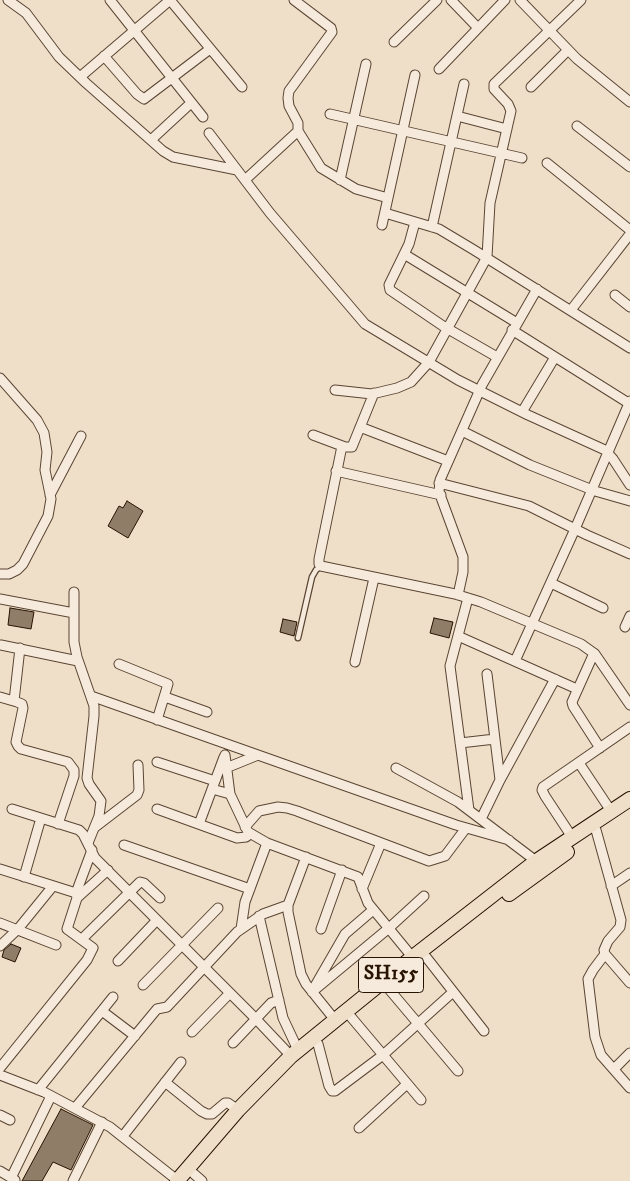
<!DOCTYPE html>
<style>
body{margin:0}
canvas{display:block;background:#efdfc8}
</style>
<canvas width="630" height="1181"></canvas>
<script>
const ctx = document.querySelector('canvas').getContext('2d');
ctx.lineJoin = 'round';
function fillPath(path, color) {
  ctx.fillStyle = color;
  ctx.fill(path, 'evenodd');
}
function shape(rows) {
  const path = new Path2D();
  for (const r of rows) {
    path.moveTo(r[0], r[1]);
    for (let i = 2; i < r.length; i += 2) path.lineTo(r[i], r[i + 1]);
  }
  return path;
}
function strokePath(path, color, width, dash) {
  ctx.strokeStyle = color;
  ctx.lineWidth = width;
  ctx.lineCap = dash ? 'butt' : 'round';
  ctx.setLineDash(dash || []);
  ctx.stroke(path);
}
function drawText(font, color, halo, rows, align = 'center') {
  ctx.font = font + ' "IM FELL DW Pica",serif';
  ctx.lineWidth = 4;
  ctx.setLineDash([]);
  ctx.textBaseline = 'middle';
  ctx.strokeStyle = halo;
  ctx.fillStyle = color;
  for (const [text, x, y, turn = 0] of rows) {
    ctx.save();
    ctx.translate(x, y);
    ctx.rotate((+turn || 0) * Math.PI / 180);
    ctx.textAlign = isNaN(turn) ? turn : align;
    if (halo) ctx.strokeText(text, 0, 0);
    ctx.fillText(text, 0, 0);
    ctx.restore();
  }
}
const building = shape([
 [127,501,143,511,128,538,108,526,119,506,123,508,127,501],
 [10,608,34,612,31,629,8,625,10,608],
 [434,618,453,622,449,638,430,633,434,618],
 [283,619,297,622,294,636,280,632,283,619],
 [11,944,21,948,15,962,2,957,4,950,11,944],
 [61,1109,93,1125,71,1170,53,1162,42,1181,22,1181,61,1109]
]);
const service = shape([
 [298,638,312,577,316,570,321,566]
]);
const minor = shape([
 [8,0,26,13,59,57,86,83,163,151,173,157,237,170],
 [110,0,203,117],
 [170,0,242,87],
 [451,0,478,28],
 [520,0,577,59,630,102],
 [394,42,437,0],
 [104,56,137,94,144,99,210,49],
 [439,69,505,0],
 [80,77,170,0],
 [531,87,568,50],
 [330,114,522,158],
 [457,116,507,129],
 [577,126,630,167],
 [298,131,321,168,356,189,388,198],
 [209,133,270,213,365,324,458,380,528,415,605,450,613,459,630,485],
 [151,140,191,103],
 [547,163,630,230],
 [245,180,298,131,298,123,289,106,288,98,289,91,332,32,331,28,294,0],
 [340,180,366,64],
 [385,213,439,229,474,250,630,348],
 [415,222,409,244,389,285,390,290,443,326,497,357],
 [382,225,415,75],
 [432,227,464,84],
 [404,254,517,323],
 [615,295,630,307],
 [571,310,630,234],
 [512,330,630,404],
 [0,378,37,420,44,433,47,452,45,470,51,499,48,516,23,564,17,570,9,574,0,574],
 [335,390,372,394,397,388,411,382,429,362,487,257,490,203,511,111,508,104,494,89,494,84,581,0],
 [522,412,555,357],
 [360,427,448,461],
 [462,431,530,465,595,491,630,501],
 [313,435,345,447,352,447,374,393],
 [342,446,319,559,319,564,321,566,455,594,481,602,581,644,595,654,630,705],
 [336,471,441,495],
 [439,483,529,506,587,535,630,554],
 [50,495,81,436],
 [551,583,603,608],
 [74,592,74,642,77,657,94,706,94,716,87,778,89,784,101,801,99,816,88,843],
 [458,595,463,572,463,557,439,492,440,480,482,385,537,289],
 [468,598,450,666,469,810],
 [0,599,74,613],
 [625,627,630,616],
 [458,636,577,689],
 [1,645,78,661],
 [594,653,572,702,573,706,600,748],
 [515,661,575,529,630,401],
 [355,662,374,578],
 [119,664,168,684,157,720],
 [487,674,500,780],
 [91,696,456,825,509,840],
 [0,697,17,702,22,704,23,708,16,742,18,746,21,749,68,762,74,770,74,776,58,824],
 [165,697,207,712],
 [14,701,20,648],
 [460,743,495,739],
 [225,755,230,794,248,832,267,843,358,877,368,903,418,964],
 [157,762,215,781],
 [579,763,611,811],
 [226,768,258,755],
 [396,768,458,802,536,861],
 [212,789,230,794],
 [12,809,79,830,83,834,95,858,256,1019,291,1056],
 [157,809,237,838,246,837,250,834],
 [481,819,500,780,555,679],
 [199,824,224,757],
 [245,827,259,811,278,807,287,808,297,811,429,861,445,856,466,828],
 [94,828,137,795,139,790,138,765],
 [596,830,621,920,620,927,608,941,604,950,605,954,630,983],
 [572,837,545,796,542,790,543,787,630,727],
 [124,845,250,889],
 [306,857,288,905,288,912,301,974,306,984,335,1020],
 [0,869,76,893,77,898,67,929,93,948,87,960,0,1068],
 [24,877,41,818],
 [611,886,630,873],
 [362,889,381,843],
 [76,893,92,850],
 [77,898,108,870],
 [259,916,283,1018,298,1050],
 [0,923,56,945],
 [241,929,245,902,267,843],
 [321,929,342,870],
 [82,939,140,882,144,883,160,898],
 [0,946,18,929,53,886],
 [605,954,593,970,588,979,595,1037,601,1055,630,1088],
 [426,957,484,1031],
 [118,961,157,920],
 [143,985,218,908],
 [315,986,345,934,373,910],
 [388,988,458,1071],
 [312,992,389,928,424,896],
 [102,1011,135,1036],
 [351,1017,421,1100],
 [192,1032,230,993],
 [233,1043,271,1003,279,1000],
 [318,1044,329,1086,332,1091,335,1091,383,1055,453,992],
 [614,1069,630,1053],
 [0,1075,44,1092,110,1127,177,1180],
 [165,1082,201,1111,207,1114,212,1114,225,1103,228,1103,238,1110],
 [38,1090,113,997],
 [75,1108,157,1009,167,1007,237,932,263,914,288,905],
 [0,1115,10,1120],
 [359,1128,407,1084],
 [123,1136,181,1062],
 [0,1171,15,1180],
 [194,1174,202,1181],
 [11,1178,51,1096],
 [73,1181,102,1122]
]);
const primary = shape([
 [509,894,567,852],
 [177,1181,238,1110,291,1056,413,957,535,862,630,799]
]);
const shields = [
 [391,975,65]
];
const shieldNames = [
 ["SH155",391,975]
];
fillPath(building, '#8f7d68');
strokePath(building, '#281201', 1);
strokePath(service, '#5a4533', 7);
strokePath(minor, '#5a4533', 11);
strokePath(primary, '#281201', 16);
strokePath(service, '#f5eadb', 4.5);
strokePath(minor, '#f5eadb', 9);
strokePath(primary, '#efdfc8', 14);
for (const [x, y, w] of shields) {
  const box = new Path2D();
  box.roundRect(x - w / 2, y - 17.5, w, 35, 4);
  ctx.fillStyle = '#f5eadb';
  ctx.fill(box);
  strokePath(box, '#281201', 1);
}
drawText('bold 20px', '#281201', null, shieldNames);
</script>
